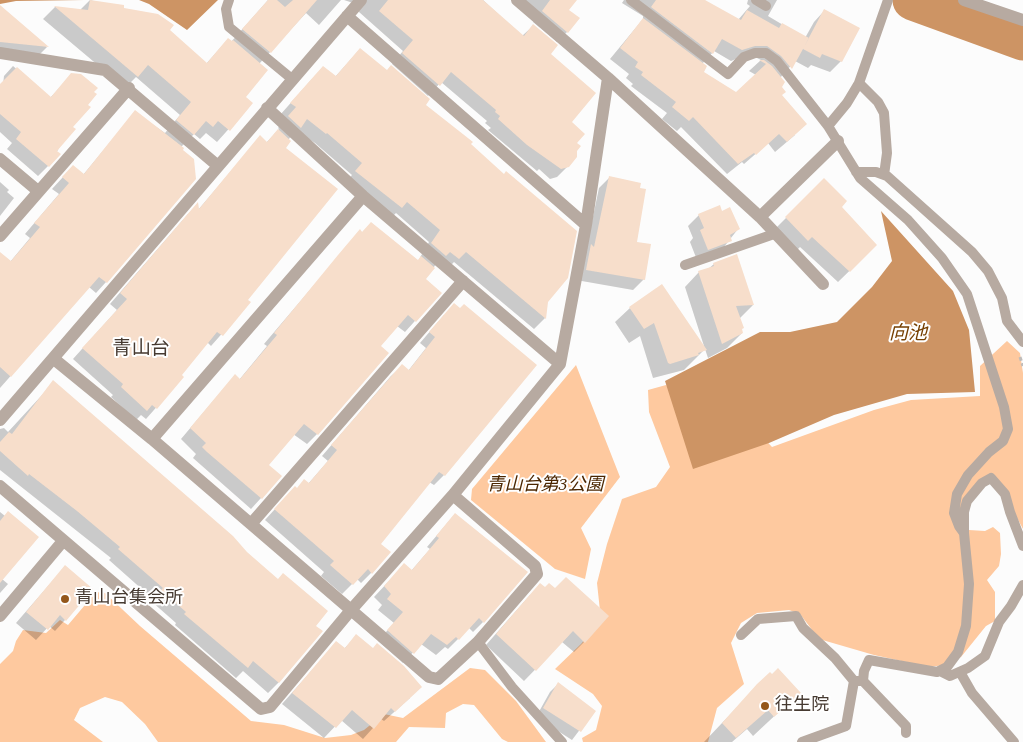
<!DOCTYPE html>
<meta charset="utf-8">
<style>
body{margin:0}
canvas{display:block;background:#fcfcfc}
</style>
<canvas width="1023" height="742"></canvas>
<script>
const ctx = document.querySelector('canvas').getContext('2d');
ctx.lineJoin = 'round';
function fillPath(path, color) {
  ctx.fillStyle = color;
  ctx.fill(path, 'evenodd');
}
function shape(rows) {
  const path = new Path2D();
  for (const r of rows) {
    path.moveTo(r[0], r[1]);
    for (let i = 2; i < r.length; i += 2) path.lineTo(r[i], r[i + 1]);
  }
  return path;
}
function strokePath(path, color, width, dash) {
  ctx.strokeStyle = color;
  ctx.lineWidth = width;
  ctx.lineCap = dash ? 'butt' : 'round';
  ctx.setLineDash(dash || []);
  ctx.stroke(path);
}
function drawText(font, color, halo, rows, align = 'center') {
  ctx.font = font + ' Spectral,"Noto Sans JP",serif';
  ctx.lineWidth = 4;
  ctx.setLineDash([]);
  ctx.textBaseline = 'middle';
  ctx.strokeStyle = halo;
  ctx.fillStyle = color;
  for (const [text, x, y, turn = 0] of rows) {
    ctx.save();
    ctx.translate(x, y);
    ctx.rotate((+turn || 0) * Math.PI / 180);
    ctx.textAlign = isNaN(turn) ? turn : align;
    if (halo) ctx.strokeText(text, 0, 0);
    ctx.fillText(text, 0, 0);
    ctx.restore();
  }
}
const green = shape([
 [1007,341,1020,353,1023,373,1023,529,995,477,969,491,969,530,985,531,993,527,1000,533,1001,554,999,566,987,580,995,592,995,621,986,626,961,657,945,665,929,667,874,655,819,639,800,614,789,610,757,613,741,623,731,643,744,684,717,708,708,742,583,742,582,738,596,730,602,706,593,694,555,669,581,644,601,620,597,583,607,544,622,499,656,487,670,467,649,412,648,390,666,385,759,433,772,447,874,410,911,400,980,396,980,366],
 [576,365,620,477,581,528,591,549,585,579,555,569,471,500,472,489],
 [96,592,105,593,140,626,251,721,284,725,325,738,351,735,364,730,384,714,403,718,470,668,485,670,516,701,546,742,508,742,502,739,474,705,463,704,446,713,445,728,409,727,396,742,158,742,145,724,122,702,105,697,80,708,74,720,103,742,0,742,0,664,13,651,16,641,23,630,46,633,60,620,68,625]
]);
const water = shape([
 [0,0,84,0,16,1,0,4],
 [139,0,218,0,187,30,149,4],
 [881,211,953,291,969,330,975,392,907,394,834,415,769,443,693,469,665,381,760,332,790,332,837,322,872,287,892,261]
]);
const shadow = shape([
 [90,0,122,9,168,30,206,64,228,39,231,42,268,0,341,0,319,25,306,13,259,64,245,98,252,103,217,142,206,133,200,139,194,134,180,148,106,282,96,293,89,287,0,388,0,254,10,262,30,238,25,234,59,194,52,189,63,177,83,175,135,112,165,133,180,115,136,77,125,88,43,19,55,7,80,10],
 [344,0,483,0,522,36,533,26,549,54,575,143,568,166,557,177,550,179,539,169,537,171,488,130,491,128,485,123,487,121,441,82,428,96,392,64,403,51,359,12,356,4],
 [519,0,576,0,568,10,567,32,557,42,533,22,537,15],
 [624,0,704,0,738,20,750,6,747,4,748,0,777,0,768,16,805,38,814,22,824,11,841,61,830,72,811,65,808,68,795,61,780,78,780,95,795,135,775,152,768,143,744,164,742,162,727,174,681,127,677,131,662,119,667,113,631,86,633,84,626,78,629,74,610,59,643,19,643,16,622,3],
 [714,51,731,61,743,56,755,57,761,60,749,71,756,75,736,94,702,72,702,64],
 [0,7,47,47,38,56,0,52],
 [360,49,469,145,546,302,545,318,534,329,454,262,447,269,438,262,424,279,440,293,405,332,397,326,379,346,317,434,307,444,293,434,267,465,281,476,251,509,193,458,196,454,181,439,225,387,239,380,267,346,264,344,360,231,418,261,429,242,396,213,390,219,345,183,352,175,315,143,296,131,288,140,247,300,249,303,211,346,207,342,180,375,183,377,146,419,141,415,136,420,111,397,113,395,73,359,117,310,110,304,188,214,198,210,260,137,266,143,279,129,278,128,285,119,280,115,312,79,335,77],
 [13,66,50,98,72,74,72,127,48,166,38,176,7,149,12,143,0,132,0,92,2,93,4,76],
 [609,178,635,243,644,279,633,290,576,280,586,250,599,188],
 [824,180,840,207,876,245,838,282,800,247,796,251,775,229],
 [0,182,9,190,7,192,14,198,0,216],
 [721,212,738,229,720,252,697,260,690,242,693,238,688,226,699,215],
 [736,256,753,305,739,319,742,333,727,348,708,358,705,349,684,370,653,378,640,336,629,343,615,322,630,308,704,346,685,287,699,272,708,269,714,264],
 [444,315,536,365,444,475,434,485,429,482,380,544,371,573,361,583,357,579,342,594,321,576,324,572,265,520,285,498,297,489,308,484,328,461,322,456,391,376,402,366,408,371,426,348,420,343],
 [54,382,314,626,279,682,268,693,243,671,236,678,175,625,176,623,151,601,153,599,109,560,111,558,0,470,0,429,4,428,8,432],
 [0,512,5,516,2,579,8,584,0,593],
 [455,514,483,622,473,632,469,628,448,649,445,647,436,655,421,644,403,663,378,641,394,623,378,610,382,605,374,597,404,565,411,571,430,549,427,547],
 [55,578,65,620,55,631,49,626,36,640,16,623],
 [545,588,584,642,574,652,562,642,524,681,486,645,530,595],
 [356,636,372,649,410,698,384,721,381,719,363,739,341,720,324,738,282,704,336,643,344,649],
 [558,684,594,711,572,740,536,717,550,692],
 [758,685,799,693,753,736,747,729,732,742,704,742]
]);
const river = shape([
 [913,0,1023,40]
]);
const building = shape([
 [90,0,124,5,124,8,158,14,174,25,170,30,207,63,228,38,232,41,233,40,268,70,246,97,253,103,230,131,218,121,213,127,206,121,194,135,176,120,191,102,148,65,138,77,54,6,88,10],
 [268,0,277,0,285,7,293,0,317,0,271,53,242,29],
 [388,0,483,0,524,36,533,24,558,45,551,54,596,93,572,122,585,134,577,143,581,146,577,151,577,157,569,167,561,169,527,145,498,119,500,116,495,112,496,110,451,72,440,86,402,53,413,40,379,11],
 [550,0,577,0,569,10,580,18,568,33,542,11],
 [656,0,705,0,741,20,747,10,779,28,782,23,809,38,792,69,781,56,767,46,755,46,742,50,722,39,713,54,651,7],
 [0,5,49,47,0,42],
 [824,9,860,28,842,62,822,54,820,58,803,49],
 [643,18,707,66,704,72,736,92,766,64,759,60,764,60,772,66,785,82,782,87,786,92,782,95,807,124,787,142,779,134,756,155,754,153,738,164,693,117,689,121,672,107,676,102,641,75,643,72,635,67,638,62,620,48],
 [360,48,387,70,391,65,430,99,426,105,473,142,471,144,504,174,506,171,577,231,568,278,548,302,546,319,466,252,459,259,450,252,446,256,431,243,440,230,407,202,402,208,355,171,362,163,327,133,326,134,307,119,301,128,288,116,296,107,290,103,323,66,336,76],
 [17,67,51,97,71,73,81,74,98,88,94,92,97,94,88,105,91,107,73,127,76,129,57,151,61,154,49,167,16,139,21,132,0,114,0,84],
 [135,110,184,148,183,150,194,159,196,179,107,283,99,277,11,377,0,367,0,252,11,261,40,227,34,223,69,183,62,177,73,165,84,174],
 [278,129,291,141,286,148,338,189,248,300,251,302,223,336,217,332,182,375,184,377,157,409,152,405,147,411,121,387,123,384,82,348,127,299,120,293,198,202,199,209,260,135,267,142],
 [609,176,641,183,640,188,646,189,637,242,651,244,645,280,586,270,591,244,594,247],
 [824,178,847,201,842,207,877,245,850,272,812,237,808,241,785,217],
 [720,205,722,211,730,207,740,229,730,235,732,241,708,250,700,230,704,228,698,214],
 [371,222,418,260,421,256,435,268,426,279,442,293,416,322,408,315,381,346,389,353,318,435,304,424,269,465,282,476,262,499,207,452,202,447,206,443,190,428,235,374,240,379,277,335,274,333,338,255,360,229,362,232],
 [737,254,754,305,736,306,744,328,742,329,743,333,722,344,698,271,714,266,713,263],
 [662,284,707,350,698,353,699,355,670,364,668,363,654,323,644,329,629,307],
 [454,303,460,308,464,304,537,365,445,476,439,472,381,544,391,552,372,574,368,569,353,585,330,565,334,561,274,509,295,486,297,488,304,479,309,483,337,450,331,445,402,364,409,370,435,337,429,332],
 [53,380,233,536,247,552,278,579,283,573,328,611,316,626,323,631,279,683,253,661,248,668,184,614,186,612,161,590,163,588,118,549,120,547,77,511,29,474,28,476,0,451,0,442,9,432,12,434],
 [8,511,39,537,0,583,0,521],
 [455,513,528,572,484,623,479,618,459,640,456,637,447,645,431,634,414,654,387,630,403,612,387,599,391,594,384,586,404,563,412,570,439,538,436,536],
 [65,565,93,589,66,621,60,615,48,630,26,612],
 [566,577,609,616,585,643,573,631,536,671,496,634,540,583,545,587,549,583,555,588],
 [356,634,373,648,377,643,404,666,422,687,395,712,391,708,374,729,352,710,336,728,292,693,336,641,345,648],
 [778,668,801,693,774,717,768,710,736,738,722,723,757,684,770,672,772,674],
 [558,682,596,711,581,732,543,708]
]);
const path = shape([
 [1020,357,1023,366]
]);
const service = shape([
 [229,0,226,9,229,27,292,79],
 [631,0,728,74,744,57,755,53,766,53,777,61,828,126,860,178,908,220,942,258,967,294,1004,407,1008,429,1003,441,989,452,968,475,957,494,954,513,959,526,964,533,969,584,966,626,958,652,947,667,937,672,869,660,864,671,863,681,906,726,906,733],
 [756,0,766,6],
 [859,83,878,102,884,113,887,153,884,175],
 [828,126,847,103,859,83,888,0],
 [856,172,876,172,887,176,972,252,988,271,1002,298,1007,321,1023,342],
 [685,265,774,234],
 [964,532,964,512,967,501,982,483,991,478,1005,494,1010,512,1023,546],
 [741,635,758,619,796,616,803,628,835,658,854,681,863,681],
 [478,642,512,687,562,742],
 [940,671,950,676,968,668,985,656,999,622,1011,606,1023,585],
 [960,672,972,693,1014,742],
 [802,742,846,726,854,681]
]);
const minor = shape([
 [517,0,608,78,760,217,823,284],
 [964,0,1023,20],
 [347,16,586,225],
 [0,53,105,70,218,166],
 [267,108,363,196,560,364],
 [0,159,38,191],
 [760,217,838,141],
 [0,236,129,88],
 [54,359,152,439,429,677,438,679,478,642,537,574,535,566,453,495],
 [0,420,361,0],
 [152,439,363,196],
 [0,486,261,709,270,707,351,610,453,495,560,364,586,225,608,78],
 [251,524,463,281],
 [0,616,63,541]
]);
const markers = [
 [65,599,5,"#94571a"],
 [765,706,5,"#94571a"]
];
const parkNames = [
 ["青山台第3公園",545,486]
];
const poiNames = [
 ["青山台集会所",75,599],
 ["往生院",775,706]
];
const waterNames = [
 ["向池",908,335]
];
const neighbourhoodNames = [
 ["青山台",141,350]
];
fillPath(green, '#fec99f');
fillPath(water, '#cd9464');
fillPath(shadow, '#0003');
strokePath(river, '#cd9464', 41);
fillPath(building, '#f7decb');
strokePath(path, '#c0bcb9', 3, [4, 2.5]);
strokePath(service, '#b7aaa1', 10);
strokePath(minor, '#b7aaa1', 12);
for (const [x, y, r, color] of markers) {
  const dot = new Path2D();
  dot.arc(x, y, r, 0, 2 * Math.PI);
  ctx.fillStyle = color;
  ctx.fill(dot);
  strokePath(dot, '#fff', 2);
}
drawText('italic 18px', '#4b2600', '#fff', parkNames);
drawText('18px', '#463a31', '#fff', poiNames, 'left');
drawText('italic 19px', '#764003', '#fff', waterNames);
drawText('19px', '#463a31', '#fff', neighbourhoodNames);
</script>
